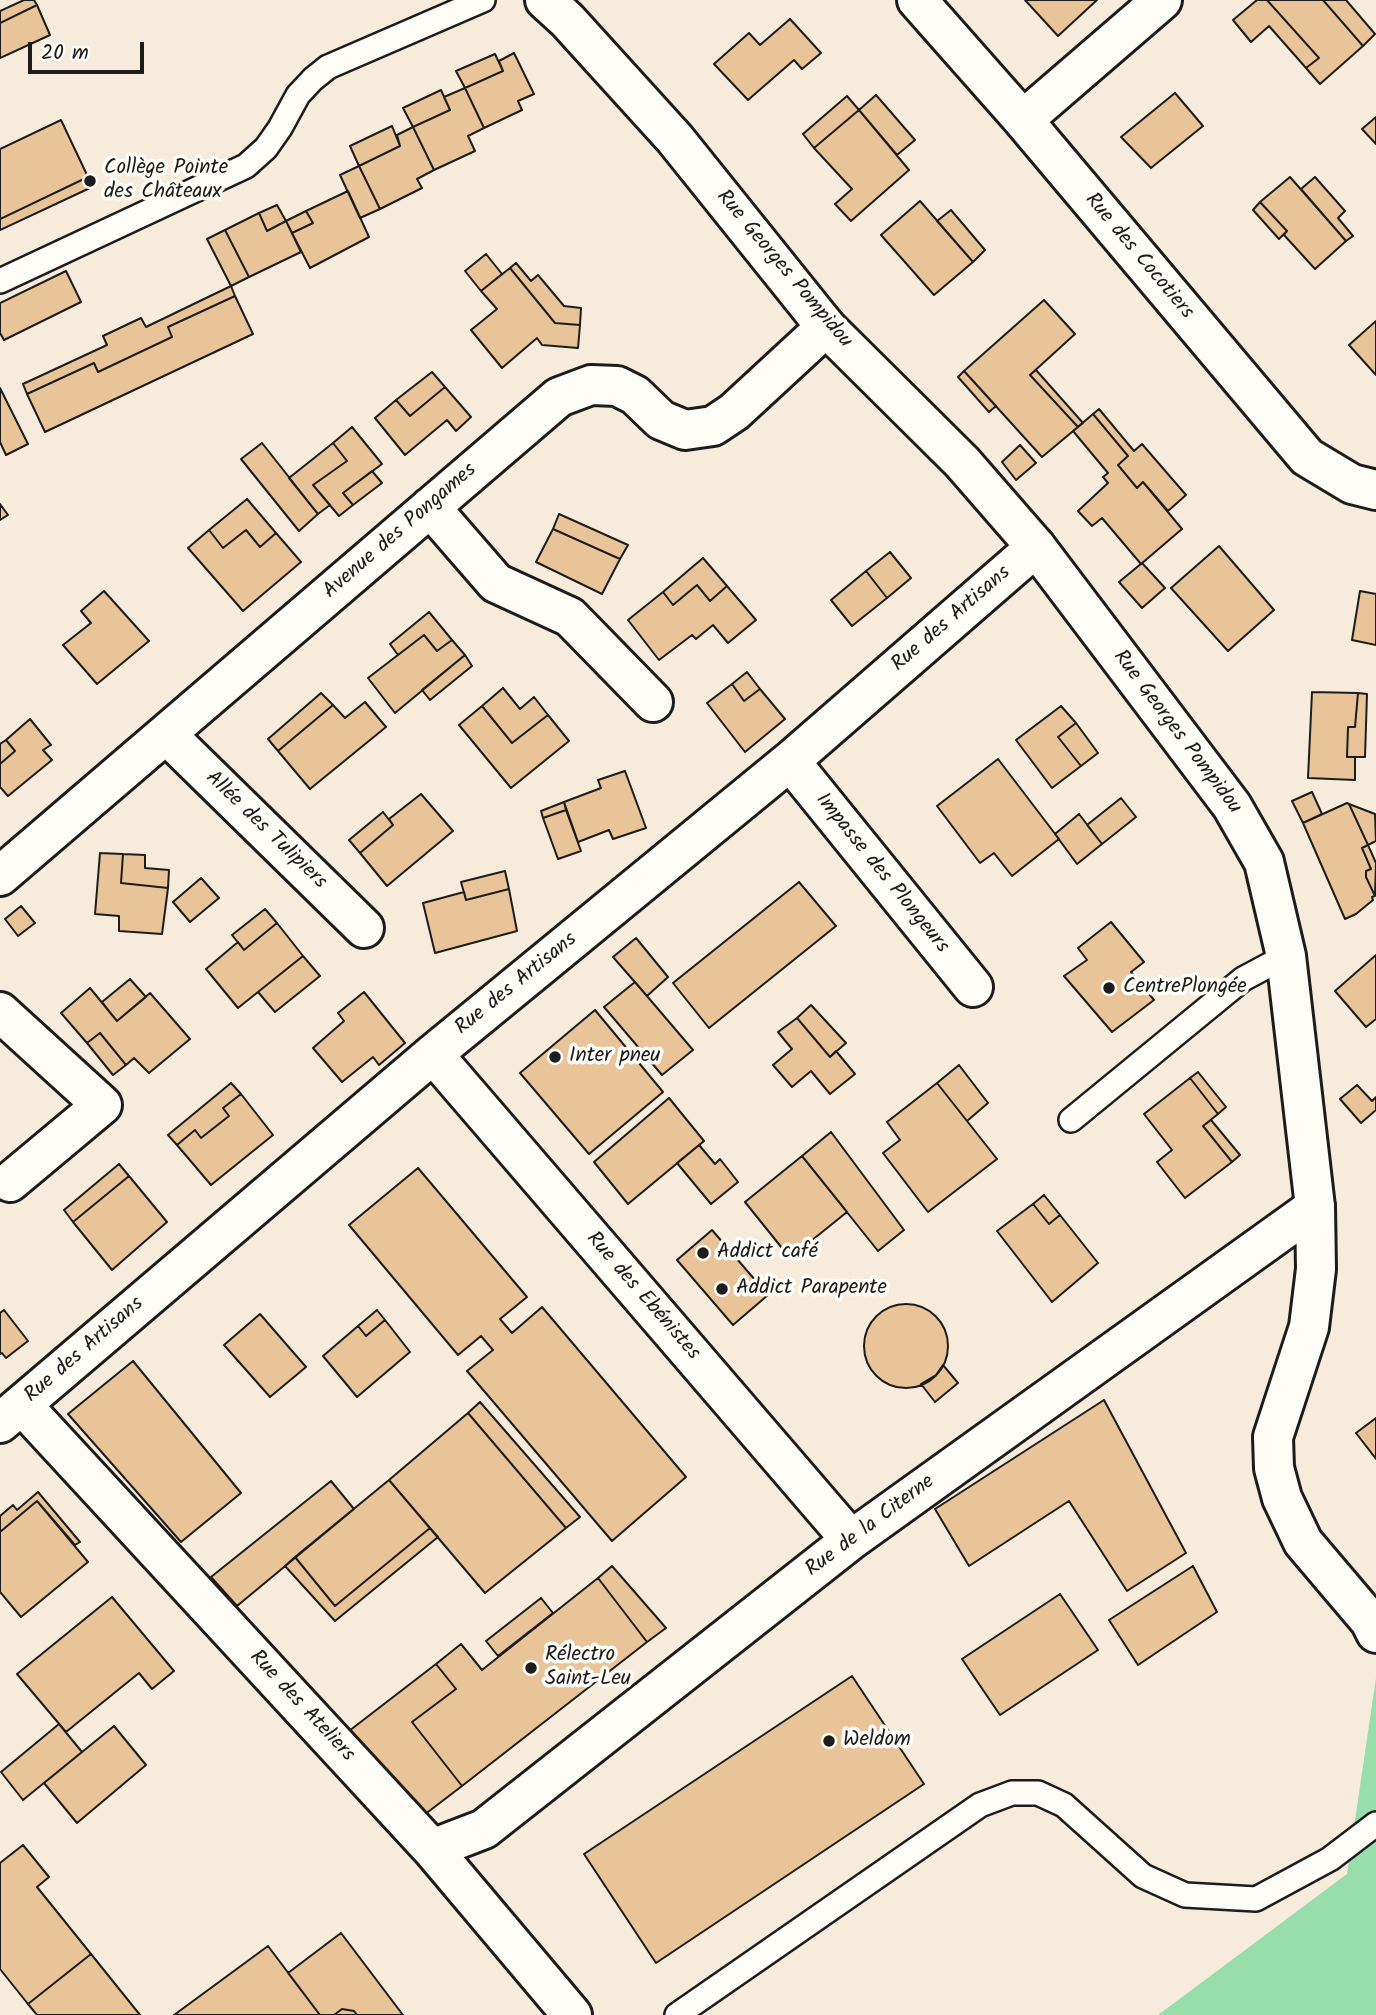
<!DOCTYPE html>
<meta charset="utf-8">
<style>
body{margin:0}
#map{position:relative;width:1376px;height:2015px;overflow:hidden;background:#f7ebdb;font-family:Kalam,sans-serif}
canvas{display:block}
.scale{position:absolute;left:28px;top:42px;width:116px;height:32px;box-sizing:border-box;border:4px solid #1c1c1c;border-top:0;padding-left:9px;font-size:21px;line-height:24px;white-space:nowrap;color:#1c1c1c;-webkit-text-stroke:5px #fdfcf7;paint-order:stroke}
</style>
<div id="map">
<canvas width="1376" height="2015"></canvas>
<div class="scale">20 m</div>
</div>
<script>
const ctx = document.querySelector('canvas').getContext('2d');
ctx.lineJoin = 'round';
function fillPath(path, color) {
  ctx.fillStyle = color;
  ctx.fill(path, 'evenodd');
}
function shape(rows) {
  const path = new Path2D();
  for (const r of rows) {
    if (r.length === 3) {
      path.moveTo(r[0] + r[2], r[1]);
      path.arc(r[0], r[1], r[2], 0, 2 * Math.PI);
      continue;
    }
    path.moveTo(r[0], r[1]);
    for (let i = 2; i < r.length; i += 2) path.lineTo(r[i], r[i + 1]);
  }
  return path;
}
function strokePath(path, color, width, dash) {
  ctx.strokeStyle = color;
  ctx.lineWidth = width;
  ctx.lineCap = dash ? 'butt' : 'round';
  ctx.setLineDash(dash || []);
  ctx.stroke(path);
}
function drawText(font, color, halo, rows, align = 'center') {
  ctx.font = font + ' Kalam,sans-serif';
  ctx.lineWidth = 7;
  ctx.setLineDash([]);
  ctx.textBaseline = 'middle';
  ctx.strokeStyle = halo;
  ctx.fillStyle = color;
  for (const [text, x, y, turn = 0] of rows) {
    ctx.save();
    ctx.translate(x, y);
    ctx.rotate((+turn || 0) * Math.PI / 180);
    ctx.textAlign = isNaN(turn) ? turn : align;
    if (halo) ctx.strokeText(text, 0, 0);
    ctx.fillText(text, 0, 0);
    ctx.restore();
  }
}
const green = shape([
 [1376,1678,1376,2015,1158,2015,1347,1874]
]);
const building = shape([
 [24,0,34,0,37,5,0,23,0,11,24,0],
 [1025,0,1097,0,1058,36,1025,0],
 [1257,0,1267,0,1319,58,1306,68,1269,26,1251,42,1233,20,1257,0],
 [1267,0,1323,0,1363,46,1320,84,1306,68,1319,58,1267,0],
 [1323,0,1346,0,1375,34,1363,46,1323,0],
 [37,5,50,35,0,58,0,23,37,5],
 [790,19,821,53,802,69,794,60,748,100,714,64,749,33,760,45,790,19],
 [514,53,534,94,518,101,522,110,484,128,465,88,503,71,499,61,514,53],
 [495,54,503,71,465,88,456,71,495,54],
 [465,88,484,128,468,136,475,151,434,170,413,127,450,110,444,97,465,88],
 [441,90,450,110,413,127,403,108,441,90],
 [1175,93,1203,126,1151,168,1121,137,1175,93],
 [876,95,915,140,897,155,859,110,876,95],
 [847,96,859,110,814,148,803,134,847,96],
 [859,110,909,170,851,221,835,204,852,189,814,148,859,110],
 [1376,117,1376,144,1362,129,1376,117],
 [61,120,88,177,0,219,0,149,61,120],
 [392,126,400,146,359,166,350,146,392,126],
 [413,127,434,170,417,179,422,188,380,209,359,166,400,146,397,135,413,127],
 [359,166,380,209,360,218,340,175,359,166],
 [88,177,92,187,0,230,0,219,88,177],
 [1290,177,1346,241,1315,269,1284,235,1287,231,1260,202,1290,177],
 [1315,177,1345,211,1338,218,1353,236,1346,241,1301,189,1315,177],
 [348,191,369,237,310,268,292,233,313,223,306,211,348,191],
 [920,201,973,262,934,295,881,235,920,201],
 [1260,202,1287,231,1279,239,1253,210,1260,202],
 [277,205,286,221,267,231,259,213,277,205],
 [951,210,985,250,973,262,937,221,951,210],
 [306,211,313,223,292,233,286,221,306,211],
 [259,213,267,231,286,221,301,252,249,277,225,230,259,213],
 [225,230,249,277,231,286,207,239,225,230],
 [486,254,502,274,481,291,465,271,486,254],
 [516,263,531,281,538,275,564,306,581,308,580,325,555,323,510,268,516,263],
 [510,268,555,323,580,325,578,348,542,345,537,338,502,368,471,330,497,309,481,291,510,268],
 [66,271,81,302,4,340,0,333,0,303,66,271],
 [231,286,235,296,168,327,172,337,98,372,94,363,27,394,23,384,107,345,103,336,141,318,146,327,231,286],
 [235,296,253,334,45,432,27,394,94,363,98,372,172,337,168,327,235,296],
 [1044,300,1075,334,1030,375,1078,427,1042,457,964,371,1044,300],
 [1376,321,1376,375,1349,345,1376,321],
 [1036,370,1083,423,1078,427,1030,375,1036,370],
 [964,371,996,406,989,412,958,377,964,371],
 [432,372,445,387,410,416,396,400,432,372],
 [445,387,471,417,456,431,447,420,405,455,375,418,396,400,410,416,445,387],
 [0,388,28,444,6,455,0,442,0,388],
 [1099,409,1134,451,1142,444,1186,495,1168,511,1143,482,1137,488,1118,465,1128,456,1093,414,1099,409],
 [1093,414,1128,456,1118,465,1137,488,1143,482,1182,529,1141,564,1102,518,1092,526,1078,511,1108,483,1103,477,1108,473,1073,431,1093,414],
 [352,427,382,464,343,493,353,505,339,516,313,485,347,461,333,443,352,427],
 [262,443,318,514,299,531,241,459,262,443],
 [333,443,347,461,313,485,330,505,318,514,289,478,333,443],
 [1020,445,1036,463,1016,480,1002,462,1020,445],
 [372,471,382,483,353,505,343,493,372,471],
 [247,499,276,533,260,547,246,530,223,548,209,530,247,499],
 [0,504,8,515,0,520,0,504],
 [559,514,628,545,620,559,553,529,559,514],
 [553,529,620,559,602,594,536,562,553,529],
 [209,530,223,548,246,530,260,547,276,533,301,562,243,611,188,548,209,530],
 [1219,546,1274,610,1228,651,1171,588,1219,546],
 [890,552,911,578,887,598,866,571,890,552],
 [703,558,727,586,710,601,697,585,673,605,663,592,703,558],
 [1142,563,1165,588,1142,608,1119,582,1142,563],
 [866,571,887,598,852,626,831,600,866,571],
 [697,585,710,601,727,586,756,620,728,643,713,625,696,639,692,635,659,660,628,620,663,592,673,605,697,585],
 [104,591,149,641,97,684,63,645,91,623,81,611,104,591],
 [1360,591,1376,594,1376,645,1352,640,1360,591],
 [429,612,452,640,437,651,424,635,398,655,390,644,429,612],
 [424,635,437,651,452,640,465,655,395,713,368,678,424,635],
 [465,655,472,666,430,700,422,690,465,655],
 [747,672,760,689,744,701,732,684,747,672],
 [732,684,744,701,760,689,785,719,745,752,707,703,732,684],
 [503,688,520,709,534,697,548,715,512,743,482,706,503,688],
 [1312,692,1358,693,1355,727,1348,727,1347,757,1355,757,1355,780,1308,778,1312,692],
 [321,693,333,705,278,751,268,739,321,693],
 [1358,693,1367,694,1365,757,1347,757,1348,727,1355,727,1358,693],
 [365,702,386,727,310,789,278,751,333,705,345,718,365,702],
 [482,706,512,743,548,715,569,741,511,788,459,725,482,706],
 [1061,706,1076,723,1058,737,1081,766,1052,788,1016,740,1061,706],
 [30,719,51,745,43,750,52,760,8,796,0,787,0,764,15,751,6,740,30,719],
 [1076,723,1098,753,1081,766,1058,737,1076,723],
 [6,740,15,751,0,764,0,744,6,740],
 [998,759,1059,839,1012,876,994,853,980,863,937,806,998,759],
 [625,771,646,828,613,839,609,830,578,842,564,802,601,788,598,780,625,771],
 [1312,792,1322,814,1303,823,1292,801,1312,792],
 [421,794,453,831,387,886,360,853,393,825,389,819,421,794],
 [1121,798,1136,817,1102,844,1087,825,1121,798],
 [564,802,566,810,543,818,541,811,564,802],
 [1347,803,1349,804,1368,845,1362,848,1371,869,1366,871,1366,877,1375,896,1372,897,1373,900,1356,914,1345,919,1303,823,1347,803],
 [1349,804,1375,814,1376,841,1368,845,1349,804],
 [566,810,581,851,558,859,543,818,566,810],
 [383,812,393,825,360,853,349,840,383,812],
 [1079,814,1102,844,1077,864,1055,834,1079,814],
 [1368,845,1376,863,1375,896,1366,877,1366,871,1371,869,1362,848,1368,845],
 [100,853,123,854,121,883,168,888,162,934,119,931,119,916,95,914,100,853],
 [123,854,145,855,145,868,169,870,168,888,121,883,123,854],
 [505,871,509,889,466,900,461,882,505,871],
 [201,878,219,898,190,922,173,902,201,878],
 [799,882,836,926,709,1028,673,983,799,882],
 [509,889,517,931,435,953,423,903,464,892,466,900,509,889],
 [21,906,35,923,18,936,5,919,21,906],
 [265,909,277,923,244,950,232,935,265,909],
 [1111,922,1144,962,1131,972,1154,1000,1112,1032,1064,976,1087,960,1078,948,1111,922],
 [277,923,303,956,238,1008,206,969,238,942,244,950,277,923],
 [636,938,668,977,647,996,613,957,636,938],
 [1376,955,1376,1019,1366,1027,1335,991,1376,955],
 [303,956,320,976,275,1012,258,992,303,956],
 [130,979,146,997,117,1021,102,1002,130,979],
 [635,982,693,1050,662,1075,604,1007,635,982],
 [90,988,117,1021,150,993,190,1039,149,1073,134,1058,126,1065,100,1033,87,1043,61,1013,90,988],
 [364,992,405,1043,379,1065,373,1057,342,1082,313,1048,344,1021,338,1013,364,992],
 [811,1005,846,1043,830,1057,797,1018,811,1005],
 [595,1010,663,1092,589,1154,520,1073,595,1010],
 [797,1018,830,1057,836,1051,855,1074,830,1094,811,1071,792,1087,773,1065,792,1049,778,1032,797,1018],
 [100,1033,126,1065,113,1075,87,1043,100,1033],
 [959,1065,988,1103,967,1121,937,1083,959,1065],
 [1198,1072,1226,1107,1218,1114,1190,1078,1198,1072],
 [1190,1078,1218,1114,1203,1126,1232,1162,1185,1198,1157,1162,1172,1150,1144,1114,1190,1078],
 [231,1083,241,1094,223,1108,229,1116,201,1138,195,1130,177,1145,168,1135,231,1083],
 [937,1083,997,1159,928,1212,883,1153,900,1140,887,1122,937,1083],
 [1357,1085,1372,1101,1376,1097,1376,1110,1361,1123,1340,1099,1357,1085],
 [241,1094,273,1135,211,1185,177,1145,195,1130,201,1138,229,1116,223,1108,241,1094],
 [669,1098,704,1141,628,1204,594,1162,669,1098],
 [1211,1120,1240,1155,1232,1162,1203,1126,1211,1120],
 [831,1132,904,1230,878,1251,802,1156,831,1132],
 [699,1145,715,1164,720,1159,738,1182,711,1204,677,1163,699,1145],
 [802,1156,847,1212,790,1258,745,1202,802,1156],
 [119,1164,129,1176,73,1222,64,1210,119,1164],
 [418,1168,527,1297,500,1319,512,1333,542,1307,686,1477,612,1541,467,1371,493,1350,481,1336,458,1355,349,1225,418,1168],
 [129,1176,167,1222,112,1270,73,1222,129,1176],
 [1044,1195,1060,1215,1049,1224,1033,1204,1044,1195],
 [1033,1204,1049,1224,1060,1215,1098,1263,1052,1302,997,1231,1033,1204],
 [712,1230,768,1295,733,1325,677,1260,712,1230],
 [906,1346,42],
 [4,1310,28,1341,6,1358,2,1353,0,1354,0,1313,4,1310],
 [377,1310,385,1320,366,1336,358,1326,377,1310],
 [260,1314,306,1367,270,1397,224,1345,260,1314],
 [385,1320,410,1352,357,1397,323,1356,358,1326,366,1336,385,1320],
 [133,1361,241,1493,181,1542,68,1414,133,1361],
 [943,1365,958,1383,935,1402,921,1384,936,1375,943,1365],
 [1104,1400,1186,1553,1127,1591,1069,1501,969,1566,935,1509,1104,1400],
 [480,1402,580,1517,566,1528,468,1413,480,1402],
 [468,1413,566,1528,485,1593,389,1480,468,1413],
 [1376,1418,1376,1459,1356,1433,1376,1418],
 [389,1480,430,1528,335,1606,295,1557,389,1480],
 [331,1481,354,1509,237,1606,211,1577,331,1481],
 [38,1492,80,1542,75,1545,37,1501,0,1532,0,1516,13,1505,17,1510,38,1492],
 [37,1501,88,1562,21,1617,0,1592,0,1532,37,1501],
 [430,1528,438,1537,335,1621,285,1566,295,1557,335,1606,430,1528],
 [612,1566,666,1628,647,1642,598,1578,612,1566],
 [1193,1566,1217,1612,1138,1665,1109,1620,1193,1566],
 [598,1578,647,1642,462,1786,412,1722,456,1689,436,1664,461,1644,482,1670,598,1578],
 [1060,1594,1098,1650,1000,1715,962,1659,1060,1594],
 [112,1597,174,1671,152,1689,139,1673,66,1732,17,1674,112,1597],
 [541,1598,553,1613,498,1656,486,1641,541,1598],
 [436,1664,456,1689,412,1722,462,1786,424,1815,349,1731,436,1664],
 [852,1676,924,1784,656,1963,584,1854,852,1676],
 [59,1724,82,1752,23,1800,1,1772,59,1724],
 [114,1726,146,1765,77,1823,44,1783,114,1726],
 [23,1845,49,1877,37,1887,91,1954,28,2004,0,1969,0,1863,23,1845],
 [341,1933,403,2015,357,2015,354,2011,342,2009,334,2015,320,2015,288,1973,341,1933],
 [268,1946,320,2015,174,2015,268,1946],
 [91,1954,140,2015,37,2015,28,2004,91,1954],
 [342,2009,354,2011,357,2015,334,2015,342,2009]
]);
const service = shape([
 [0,281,246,166,266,148,280,128,298,95,313,79,328,67,483,0],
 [1071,1120,1243,979,1286,956],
 [677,2015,980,1805,1012,1793,1038,1793,1064,1805,1143,1876,1185,1895,1256,1899,1330,1859,1376,1824]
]);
const minor = shape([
 [917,0,1023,120,1307,457,1352,484,1376,490],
 [1023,120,1162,0],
 [430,507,496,583,570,617,653,702],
 [166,734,364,928],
 [790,761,973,987],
 [0,876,559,397,591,385,617,386,635,395,661,420,685,430,713,426,734,412,826,327],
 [0,1012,102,1105,10,1182],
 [433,1054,851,1540],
 [22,1405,432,1849,572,2015],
 [0,1423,433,1054,790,761,1036,547],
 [432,1849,484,1829,851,1540,1315,1207]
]);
const secondary = shape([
 [545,0,567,20,675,139,826,327,962,462,1036,547,1232,806,1264,862,1286,956,1315,1207,1316,1269,1309,1327,1273,1437,1274,1468,1282,1498,1303,1542,1370,1621,1376,1633]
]);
const markers = [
 [90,181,7,"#1c1c1c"],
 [1109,988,7,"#1c1c1c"],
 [555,1057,7,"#1c1c1c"],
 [703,1253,7,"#1c1c1c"],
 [722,1289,7,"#1c1c1c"],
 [531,1668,7,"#1c1c1c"],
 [829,1741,7,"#1c1c1c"]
];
const poiNames = [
 ["Collège Pointe",104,169],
 ["des Châteaux",104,193],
 ["CentrePlongée",1123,988],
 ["Inter pneu",569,1057],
 ["Addict café",717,1253],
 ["Addict Parapente",736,1289],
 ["Rélectro",545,1656],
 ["Saint-Leu",545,1680],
 ["Weldom",843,1741]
];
const streetNames = [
 ["Rue des Cocotiers",1138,257,50],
 ["Rue Georges Pompidou",783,270,50],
 ["Avenue des Pongames",401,532,-41],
 ["Rue des Artisans",952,620,-41],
 ["Rue Georges Pompidou",1176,733,53],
 ["Allée des Tulipiers",265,831,44],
 ["Impasse des Plongeurs",881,874,51],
 ["Rue des Artisans",517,985,-39],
 ["Rue des Ebénistes",642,1297,49],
 ["Rue des Artisans",85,1351,-41],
 ["Rue de la Citerne",871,1527,-37],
 ["Rue des Ateliers",301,1707,47]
];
fillPath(green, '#97deac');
fillPath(building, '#e9c499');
strokePath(building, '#1c1c1c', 2);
strokePath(service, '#1c1c1c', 28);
strokePath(minor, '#1c1c1c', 44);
strokePath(secondary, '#1c1c1c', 44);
strokePath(service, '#fdfcf7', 23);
strokePath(minor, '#fdfcf7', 38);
strokePath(secondary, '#fdfcf7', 38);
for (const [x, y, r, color] of markers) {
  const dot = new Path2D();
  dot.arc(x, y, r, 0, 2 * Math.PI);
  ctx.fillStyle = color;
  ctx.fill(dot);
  strokePath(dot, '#fdfcf7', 2.5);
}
drawText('21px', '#1c1c1c', '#fdfcf7', poiNames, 'left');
drawText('21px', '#1c1c1c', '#fdfcf7', streetNames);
</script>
